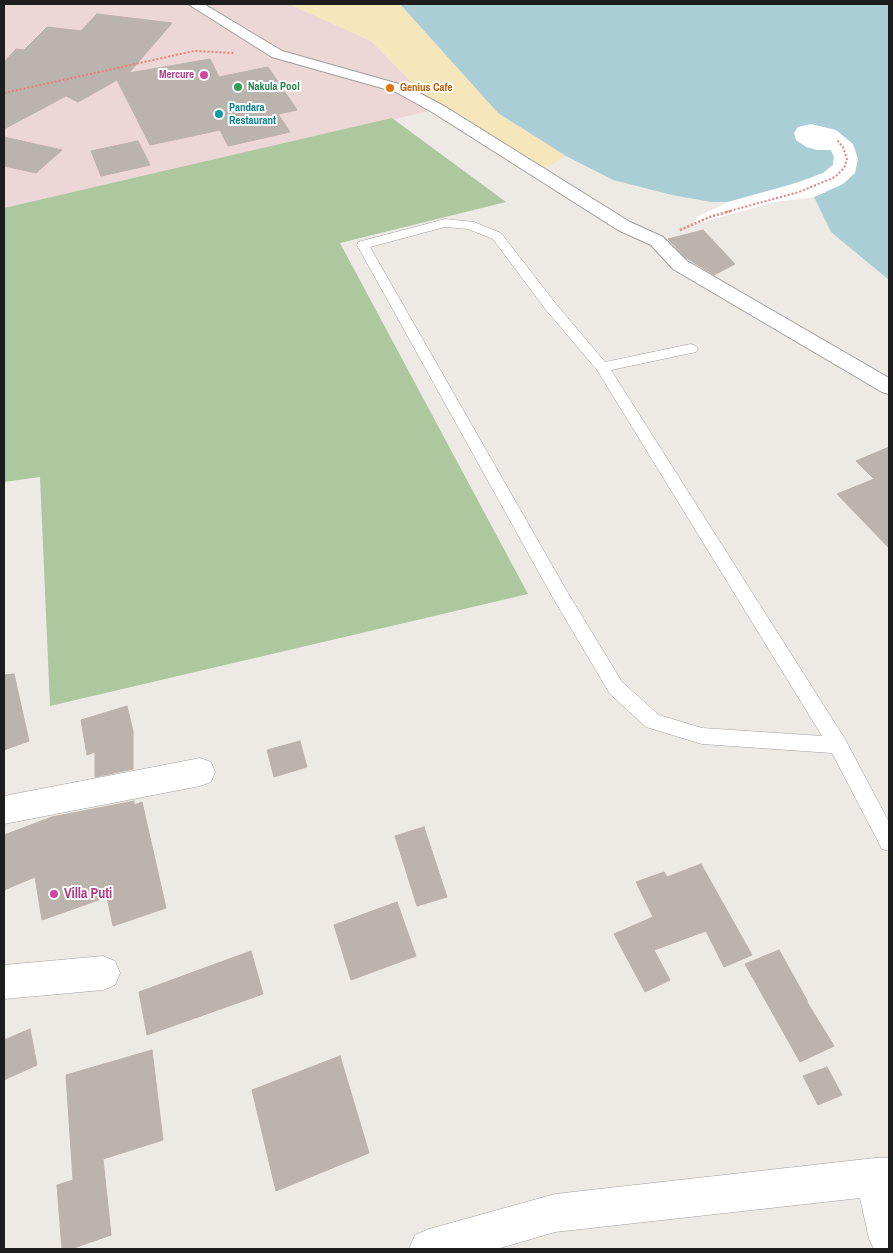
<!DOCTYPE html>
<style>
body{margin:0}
#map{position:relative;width:893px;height:1253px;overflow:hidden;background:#edeae5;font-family:"Archivo Narrow",sans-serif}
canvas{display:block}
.frame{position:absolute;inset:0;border:5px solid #1d1d1d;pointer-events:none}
</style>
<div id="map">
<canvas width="893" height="1253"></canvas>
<div class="frame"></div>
</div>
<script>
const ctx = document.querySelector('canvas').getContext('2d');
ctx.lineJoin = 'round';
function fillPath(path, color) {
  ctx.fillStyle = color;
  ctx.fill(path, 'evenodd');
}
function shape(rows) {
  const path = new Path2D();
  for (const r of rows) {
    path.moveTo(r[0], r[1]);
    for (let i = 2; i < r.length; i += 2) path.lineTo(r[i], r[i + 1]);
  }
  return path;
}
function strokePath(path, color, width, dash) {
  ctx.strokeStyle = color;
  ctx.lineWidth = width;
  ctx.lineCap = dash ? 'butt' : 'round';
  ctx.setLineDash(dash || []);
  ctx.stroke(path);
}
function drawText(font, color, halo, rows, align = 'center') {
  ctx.font = font + ' "Archivo Narrow",sans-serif';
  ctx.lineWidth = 4;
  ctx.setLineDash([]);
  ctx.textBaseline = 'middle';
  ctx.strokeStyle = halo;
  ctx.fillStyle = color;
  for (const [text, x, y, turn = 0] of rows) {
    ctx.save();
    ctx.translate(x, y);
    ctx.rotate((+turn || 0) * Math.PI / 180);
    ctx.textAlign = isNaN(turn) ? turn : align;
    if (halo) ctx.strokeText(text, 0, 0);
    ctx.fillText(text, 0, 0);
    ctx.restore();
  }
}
const commercial = shape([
 [4,4,289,4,371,41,438,109,4,208]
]);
const forest = shape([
 [392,118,506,202,340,243,528,594,50,706,40,477,4,482,4,208]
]);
const sand = shape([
 [289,4,400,4,498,113,566,156,534,175,438,109,371,41]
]);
const water = shape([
 [400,4,889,4,889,280,831,232,814,197,826,192,853,144,817,150,831,150,834,157,833,165,823,173,779,189,728,202,711,202,672,195,613,180,566,156,498,113]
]);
const pier = shape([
 [811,124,836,130,853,144,858,159,855,173,843,184,814,197,775,202,693,225,697,217,728,202,803,181,823,173,833,165,834,157,831,150,817,150,806,147,796,140,794,133,798,127]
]);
const building = shape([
 [97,14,172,23,129,73,210,59,219,77,268,67,297,110,278,114,290,132,228,146,220,130,150,145,117,80,78,102,66,96,4,129,4,62,16,49,24,50,47,27,81,31,97,14],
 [4,137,62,150,36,173,4,166,4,137],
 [138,141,150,165,101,176,91,151,138,141],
 [703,230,735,264,714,275,685,257,668,239,703,230],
 [889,447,889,548,837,494,874,479,856,461,889,447],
 [14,674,29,741,4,750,4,675,14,674],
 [127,706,133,731,133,769,95,777,95,752,87,755,81,720,127,706],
 [300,741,307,767,274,777,267,750,300,741],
 [134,801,134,805,142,802,166,908,113,926,107,897,42,920,35,877,4,890,4,835,52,817,134,801],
 [424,827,447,897,417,906,395,836,424,827],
 [701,864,752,955,724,967,706,931,654,950,670,980,645,992,614,934,653,917,636,882,664,872,667,877,701,864],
 [397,902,416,956,351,980,334,925,397,902],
 [779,950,808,1002,807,1002,834,1046,800,1062,745,964,779,950],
 [251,951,263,994,147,1035,139,992,251,951],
 [30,1029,37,1065,4,1080,4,1040,30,1029],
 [152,1050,163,1140,103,1159,111,1235,71,1249,62,1249,57,1185,73,1180,66,1075,152,1050],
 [340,1056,369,1153,276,1191,252,1090,340,1056],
 [827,1067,842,1095,818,1105,803,1076,827,1067]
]);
const pathFar1 = shape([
 [4,93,194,51,234,53],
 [726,212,799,192,835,177,844,168,847,159,843,147,836,139]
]);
const path = shape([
 [680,230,712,216,731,211]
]);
const service = shape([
 [445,219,474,222,501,233,556,304,605,362,691,344,696,346,698,349,696,352,611,370,845,739,889,822,889,851,882,849,832,753,702,744,646,727,610,694,553,598,357,245,358,242,445,219],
 [445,227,468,229,493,239,546,310,597,370,822,736,702,728,659,715,622,682,565,588,370,247,445,227]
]);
const pedestrian = shape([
 [188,4,204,4,282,51,406,86,444,106,630,222,663,237,687,261,889,378,889,394,882,392,673,269,651,245,618,230,432,112,396,92,272,57,188,4]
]);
const minor = shape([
 [200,758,211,762,215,772,211,782,200,786,4,824,4,796,200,758],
 [103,956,115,961,120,973,115,985,103,990,4,999,4,965,103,956],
 [875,1158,889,1158,889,1249,874,1249,869,1239,860,1198,555,1232,497,1249,409,1249,415,1235,429,1229,555,1194,875,1158]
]);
const markers = [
 [204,75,5,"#d1479c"],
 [238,87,5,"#2e9e5b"],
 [390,88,5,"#e8710a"],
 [219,114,5,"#0f9aa8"],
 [54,894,5,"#d1479c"]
];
const farHotelnames = [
 ["Mercure",194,75]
];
const farLeisurenames = [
 ["Nakula Pool",248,87]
];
const farFoodnames = [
 ["Genius Cafe",400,88]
];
const farCulturenames = [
 ["Pandara",229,108],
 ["Restaurant",229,121]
];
const hotelNames = [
 ["Villa Puti",64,894]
];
fillPath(commercial, '#ecd6d6');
fillPath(forest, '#adc79f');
fillPath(sand, '#f5e6bb');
fillPath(water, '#aaced5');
fillPath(pier, '#fff');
fillPath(building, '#bab3ae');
strokePath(building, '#bdb1a9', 1);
strokePath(service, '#9e9e9e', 1);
strokePath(pedestrian, '#9e9e9e', 2);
strokePath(minor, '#9e9e9e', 1);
strokePath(pathFar1, '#e8817b', 2, [2, 2]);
strokePath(path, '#e8817b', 2.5, [2, 2]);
fillPath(service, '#fff');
fillPath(pedestrian, '#fff');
fillPath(minor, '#fff');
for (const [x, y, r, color] of markers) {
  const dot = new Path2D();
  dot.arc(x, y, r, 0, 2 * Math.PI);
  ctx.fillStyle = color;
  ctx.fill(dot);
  strokePath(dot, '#fff', 2);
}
drawText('bold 11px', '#b23c85', '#fff', farHotelnames, 'right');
drawText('bold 11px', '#27864d', '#fff', farLeisurenames, 'left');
drawText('bold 11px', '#c56008', '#fff', farFoodnames, 'left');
drawText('bold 11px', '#0d838f', '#fff', farCulturenames, 'left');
drawText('bold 14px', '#b23c85', '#fff', hotelNames, 'left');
</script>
